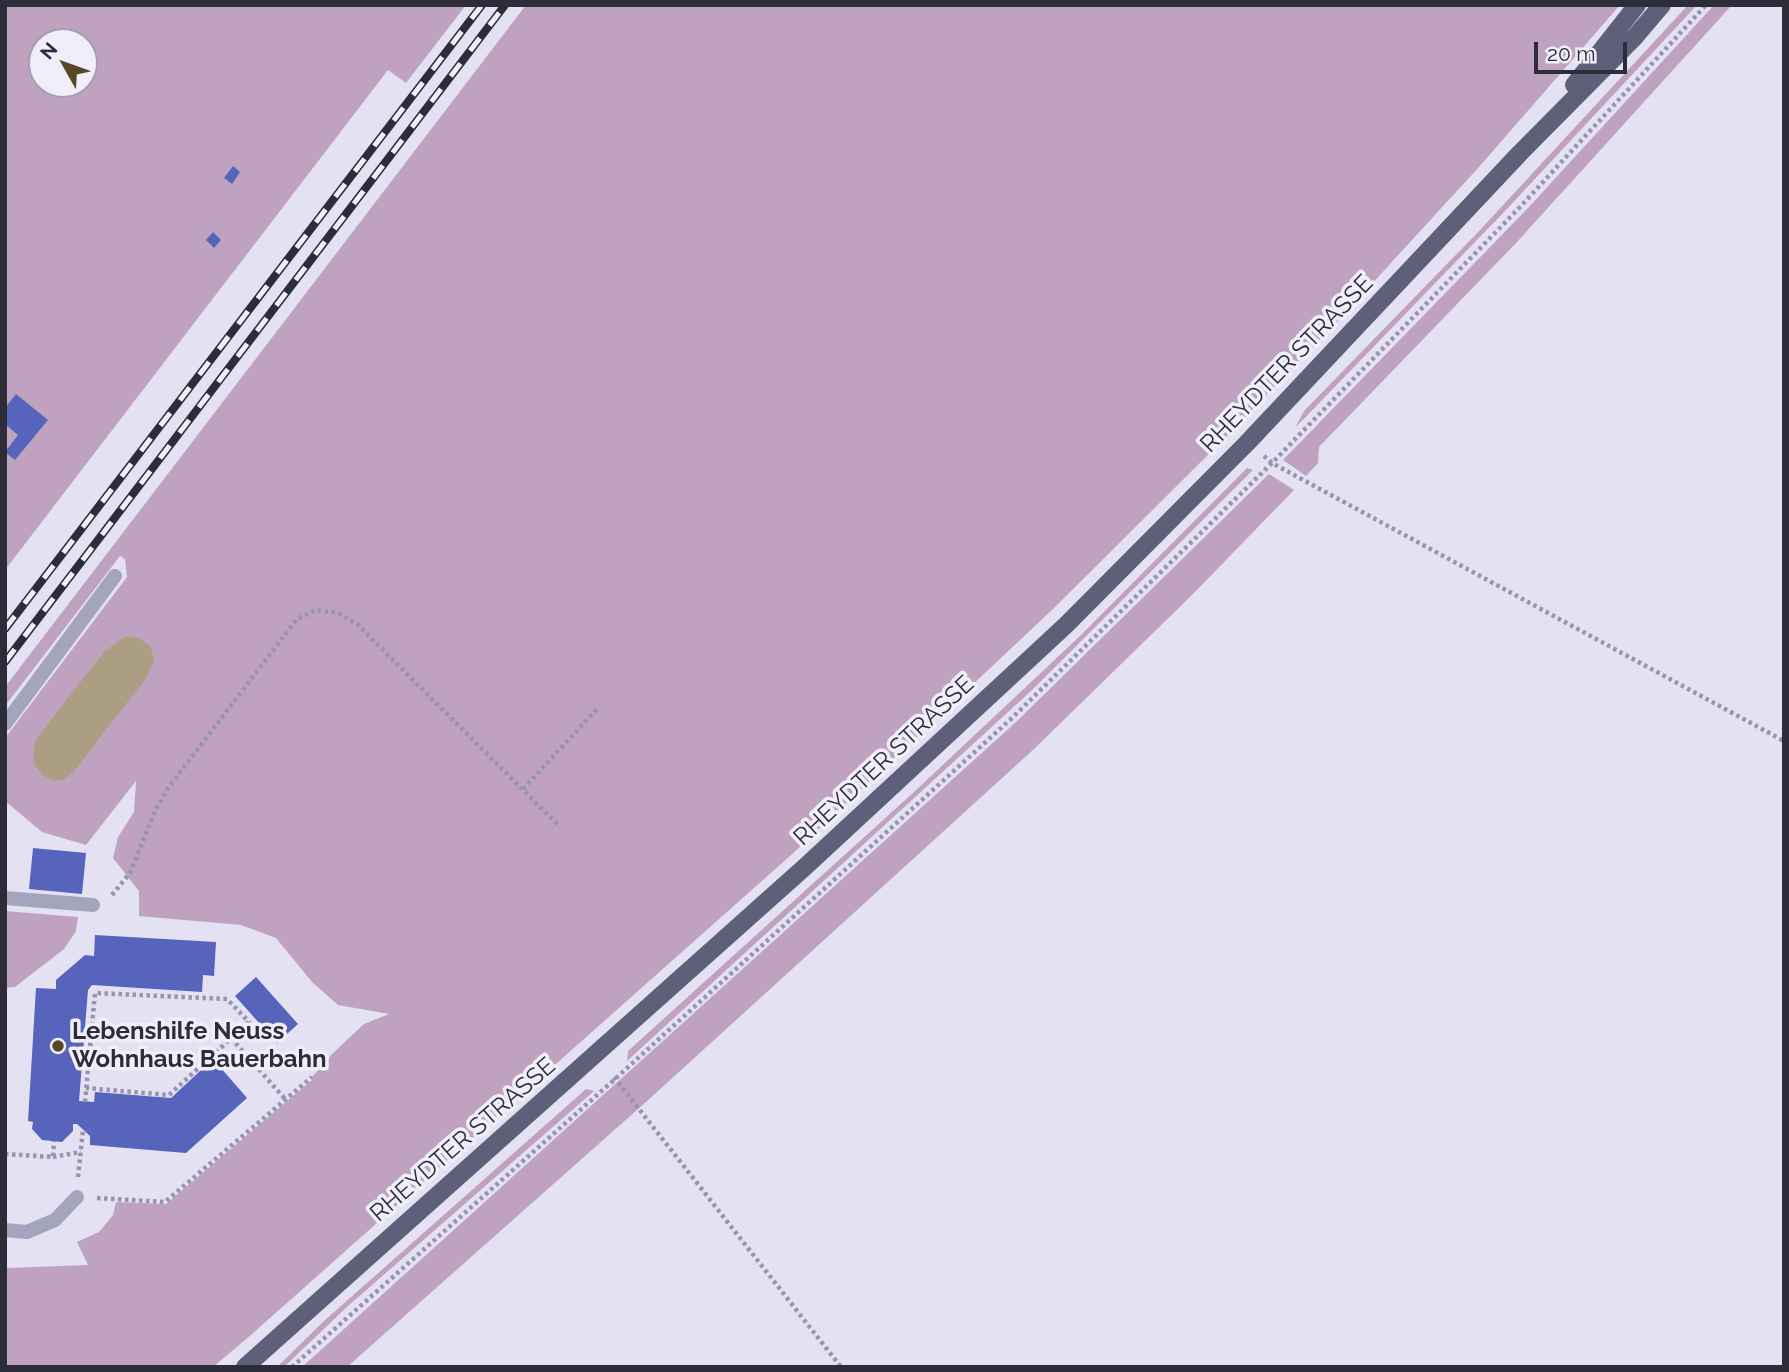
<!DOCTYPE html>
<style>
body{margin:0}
#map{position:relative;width:1789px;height:1372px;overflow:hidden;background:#e4e2f2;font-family:Raleway,sans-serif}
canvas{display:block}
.frame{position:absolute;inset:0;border:7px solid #2c2d38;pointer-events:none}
.north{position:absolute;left:28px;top:28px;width:70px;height:70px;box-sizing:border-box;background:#f0eef9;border:2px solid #a2a1ac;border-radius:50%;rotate:310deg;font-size:19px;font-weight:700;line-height:28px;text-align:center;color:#2c2d38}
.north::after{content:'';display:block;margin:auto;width:24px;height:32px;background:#574725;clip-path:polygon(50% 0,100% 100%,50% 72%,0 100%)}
.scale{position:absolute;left:1534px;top:42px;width:93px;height:32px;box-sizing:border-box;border:4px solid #2c2d38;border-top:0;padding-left:9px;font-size:21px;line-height:24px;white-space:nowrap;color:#2c2d38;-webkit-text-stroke:5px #f0eef9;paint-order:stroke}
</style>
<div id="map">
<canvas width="1789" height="1372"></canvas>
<div class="frame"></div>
<div class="north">N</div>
<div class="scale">20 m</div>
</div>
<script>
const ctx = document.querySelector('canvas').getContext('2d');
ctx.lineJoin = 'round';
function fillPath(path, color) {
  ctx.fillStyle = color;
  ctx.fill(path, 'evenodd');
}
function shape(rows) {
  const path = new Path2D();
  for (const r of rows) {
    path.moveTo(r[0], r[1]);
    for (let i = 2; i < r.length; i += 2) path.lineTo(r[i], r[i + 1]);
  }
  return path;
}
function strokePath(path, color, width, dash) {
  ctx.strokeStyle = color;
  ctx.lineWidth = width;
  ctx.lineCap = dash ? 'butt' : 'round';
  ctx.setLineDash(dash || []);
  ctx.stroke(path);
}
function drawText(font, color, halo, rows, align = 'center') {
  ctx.font = font + ' Raleway,sans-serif';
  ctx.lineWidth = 7;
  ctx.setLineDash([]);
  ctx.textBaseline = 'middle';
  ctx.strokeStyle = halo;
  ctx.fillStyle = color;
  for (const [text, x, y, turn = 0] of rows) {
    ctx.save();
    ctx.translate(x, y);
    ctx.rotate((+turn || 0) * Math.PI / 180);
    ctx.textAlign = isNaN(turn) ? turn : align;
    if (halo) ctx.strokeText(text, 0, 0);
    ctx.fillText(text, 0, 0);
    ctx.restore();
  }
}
const green = shape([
 [5,5,466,5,406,83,388,70,5,570],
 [42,42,84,42,84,84,42,84],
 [526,5,1620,5,1479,167,1345,313,1231,432,1052,610,790,856,252,1334,213,1367,5,1367,7,1268,88,1265,77,1242,99,1232,113,1215,116,1202,166,1204,313,1079,312,1077,333,1053,364,1024,389,1014,338,1005,312,982,276,938,241,925,139,916,139,891,113,858,118,837,134,812,136,781,86,845,42,832,5,801,5,738,127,577,125,559,120,556,5,706,5,687],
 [1688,5,1697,5,1506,210,1295,428,1304,411,1481,229],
 [1714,5,1732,5,1516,243,1319,447,1318,463,1306,476,1283,460,1528,208],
 [1247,468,1253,470,1031,691,627,1061,628,1051,914,792,1080,636],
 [1269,474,1294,490,1192,595,1034,749,646,1102,347,1367,302,1367,1016,722],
 [5,911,78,917,76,931,64,949,15,987,5,988],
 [586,1089,594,1091,348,1306,284,1367,277,1367,324,1321]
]);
const water = shape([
 [126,636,139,638,151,647,154,660,147,677,74,771,64,780,55,781,44,776,35,766,33,757,36,739,104,652]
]);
const building = shape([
 [233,166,240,172,232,184,224,178],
 [213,232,221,240,214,248,206,240],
 [16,394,48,420,15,460,5,452,18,435,5,424,5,408],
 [33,848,86,853,82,894,29,889],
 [95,935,216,942,214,976,203,975,202,992,92,985,88,990,79,1101,94,1102,95,1092,171,1098,213,1059,247,1098,186,1153,90,1145,90,1136,77,1124,73,1124,73,1131,62,1142,42,1140,32,1129,33,1122,28,1121,36,988,56,989,56,980,85,955,94,956],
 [256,977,298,1024,277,1043,235,996]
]);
const path = shape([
 [1264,456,1272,463,1784,741],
 [523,789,598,708],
 [112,895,130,873,155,811,168,788,297,619,316,610,338,613,358,625,560,827],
 [231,1038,286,1100],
 [614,1077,841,1367],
 [85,1102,95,993,227,999,249,1022,169,1095,86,1088],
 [5,1154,53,1157,54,1141],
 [53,1157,81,1152],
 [78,1177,83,1130],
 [97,1198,165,1202,312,1077],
 [292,1367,615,1079,1012,718,1272,463,1520,207,1706,5]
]);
const service = shape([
 [5,724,115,576],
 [5,898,93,905],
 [5,1230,27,1232,55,1220,77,1197]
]);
const primary = shape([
 [1574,85,1637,5],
 [245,1367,806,866,1066,625,1247,443,1520,153,1634,38,1662,5]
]);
const rail = shape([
 [5,629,482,5],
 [5,662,505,5]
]);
const markers = [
 [58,1046,7,"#574725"]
];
const streetNames = [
 ["RHEYDTER STRASSE",1287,364,-46],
 ["RHEYDTER STRASSE",884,761,-43],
 ["RHEYDTER STRASSE",463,1140,-41]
];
const poiNames = [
 ["Lebenshilfe Neuss",72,1032],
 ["Wohnhaus Bauerbahn",72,1060]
];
fillPath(green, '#bea2c0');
fillPath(water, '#ac9e83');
fillPath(building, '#5664bb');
strokePath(path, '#9694b0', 4.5, [3.5, 3.5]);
strokePath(service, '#a5a4bd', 14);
strokePath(primary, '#5e6079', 18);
strokePath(rail, '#2c2d38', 8);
strokePath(rail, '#f0eef9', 5, [16]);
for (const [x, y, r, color] of markers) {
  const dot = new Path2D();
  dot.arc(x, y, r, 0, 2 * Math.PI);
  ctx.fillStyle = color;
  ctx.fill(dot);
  strokePath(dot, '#f0eef9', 2.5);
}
drawText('24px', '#2c2d38', '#f0eef9', streetNames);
drawText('bold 24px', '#2c2d38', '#f0eef9', poiNames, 'left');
</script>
